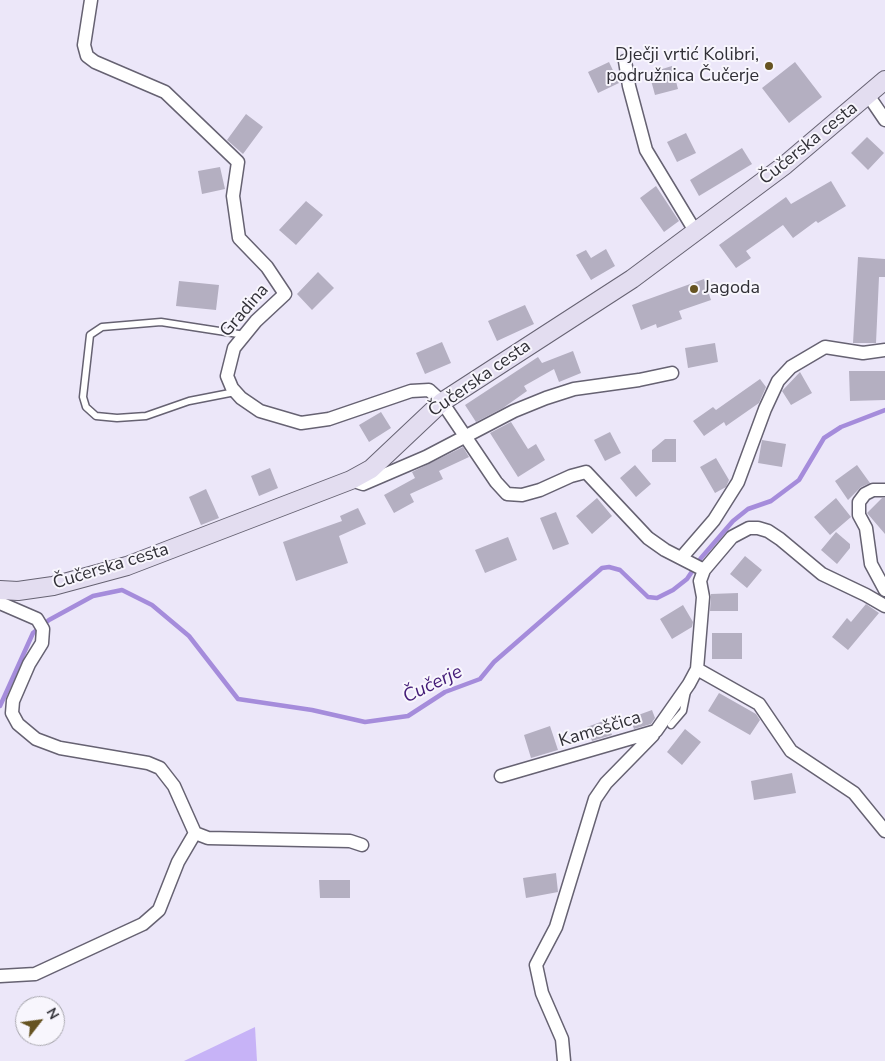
<!DOCTYPE html>
<meta charset="utf-8">
<style>
body{margin:0}
#map{position:relative;width:885px;height:1061px;overflow:hidden;background:#ece7f9;font-family:"Nunito Sans",sans-serif}
canvas{display:block}
.north{position:absolute;left:15px;top:996px;width:50px;height:50px;box-sizing:border-box;background:#f8f6fd;border:1px solid #a8a7ae;border-radius:50%;rotate:60deg;font-size:14px;font-weight:700;line-height:20px;text-align:center;color:#313037}
.north::after{content:'';display:block;margin:auto;width:18px;height:22px;background:#665321;clip-path:polygon(50% 0,100% 100%,50% 72%,0 100%)}
</style>
<div id="map">
<canvas width="885" height="1061"></canvas>
<div class="north">N</div>
</div>
<script>
const ctx = document.querySelector('canvas').getContext('2d');
ctx.lineJoin = 'round';
function fillPath(path, color) {
  ctx.fillStyle = color;
  ctx.fill(path, 'evenodd');
}
function shape(rows) {
  const path = new Path2D();
  for (const r of rows) {
    path.moveTo(r[0], r[1]);
    for (let i = 2; i < r.length; i += 2) path.lineTo(r[i], r[i + 1]);
  }
  return path;
}
function strokePath(path, color, width, dash) {
  ctx.strokeStyle = color;
  ctx.lineWidth = width;
  ctx.lineCap = dash ? 'butt' : 'round';
  ctx.setLineDash(dash || []);
  ctx.stroke(path);
}
function drawText(font, color, halo, rows, align = 'center') {
  ctx.font = font + ' "Nunito Sans",sans-serif';
  ctx.lineWidth = 4;
  ctx.setLineDash([]);
  ctx.textBaseline = 'middle';
  ctx.strokeStyle = halo;
  ctx.fillStyle = color;
  for (const [text, x, y, turn = 0] of rows) {
    ctx.save();
    ctx.translate(x, y);
    ctx.rotate((+turn || 0) * Math.PI / 180);
    ctx.textAlign = isNaN(turn) ? turn : align;
    if (halo) ctx.strokeText(text, 0, 0);
    ctx.fillText(text, 0, 0);
    ctx.restore();
  }
}
const green = shape([
 [255,1027,257,1061,184,1061]
]);
const stream = shape([
 [0,706,33,633,49,620,93,596,122,590,152,605,189,636,238,699,312,710,365,722,408,716,445,692,480,679,494,662,602,568,609,567,620,570,648,597,657,598,673,590,687,579,701,558,733,521,748,509,771,501,799,480,824,438,841,427,885,410]
]);
const building = shape([
 [609,62,619,83,598,93,588,72],
 [795,62,822,97,789,123,762,88],
 [672,66,678,89,655,95,649,73],
 [246,114,263,127,243,154,227,140],
 [686,133,696,153,677,162,667,142],
 [867,137,884,153,868,170,851,153],
 [742,148,752,164,699,196,690,180],
 [220,167,225,189,202,194,198,171],
 [831,181,846,206,818,223,816,221,793,238,783,225,746,251,751,258,736,268,719,245,786,197,791,204],
 [656,186,679,221,664,232,640,198],
 [306,201,323,215,296,245,279,230],
 [606,249,615,266,591,280,576,255,586,250,591,258],
 [858,257,885,259,885,277,879,277,876,343,853,343],
 [318,272,334,288,312,310,297,294],
 [704,279,711,300,679,311,682,319,657,328,656,324,641,330,632,305],
 [179,281,219,285,216,310,176,306],
 [525,305,534,324,497,341,488,321],
 [442,342,451,363,425,374,416,353],
 [715,343,718,362,688,368,685,348],
 [573,351,581,373,559,382,554,369,524,386,527,391,503,408,476,422,465,405,538,357,542,363],
 [849,371,885,371,885,400,850,401],
 [800,372,812,393,791,405,782,391],
 [760,379,766,387,759,403,726,426,724,422,704,436,693,421,713,407,716,410],
 [381,412,391,428,369,442,359,425],
 [511,422,528,449,536,444,545,460,518,477,490,433],
 [610,432,621,453,605,461,594,440],
 [665,439,676,439,676,462,652,462,652,450],
 [762,440,786,444,782,467,758,463],
 [463,447,469,457,439,471,443,479,410,494,414,502,394,513,384,495,415,478,412,472],
 [716,458,729,480,726,487,715,493,700,467],
 [635,465,651,484,636,497,620,478],
 [857,465,870,483,861,487,848,500,835,481],
 [270,468,278,488,259,496,251,476],
 [206,489,219,518,201,525,189,497],
 [597,498,612,516,592,534,576,516],
 [836,498,851,517,830,535,814,517],
 [882,498,885,498,885,534,867,513],
 [358,508,366,524,339,536,348,563,296,581,283,542,342,521,340,516],
 [556,512,569,544,553,550,540,518],
 [836,532,850,544,850,548,837,564,821,550],
 [508,537,517,560,485,573,475,550],
 [745,556,762,570,747,588,730,574],
 [738,593,738,611,710,611,711,594],
 [866,604,879,613,848,650,832,637,847,618,851,622],
 [683,605,693,622,692,627,672,639,660,619],
 [712,633,742,633,742,659,712,659],
 [719,693,756,714,760,720,750,735,708,711],
 [652,710,655,718,651,724,634,729,630,718],
 [606,720,612,735,592,741,587,727],
 [550,726,558,750,531,758,524,735],
 [685,729,701,742,682,765,667,752],
 [792,773,796,793,754,800,751,781],
 [556,873,558,892,526,898,523,878],
 [319,880,350,880,350,898,320,898]
]);
const lane = shape([
 [235,392,189,401,146,416,117,418,96,416,86,407,83,397,90,335,102,327,161,322,245,335],
 [671,725,683,711,687,691]
]);
const street = shape([
 [91,0,84,45,87,56,95,62,165,92,238,162,233,196,239,238,267,267,285,294,256,321,234,348,227,376,232,388,241,398,260,411,301,423,329,419,411,391,429,390,442,402,496,482,507,494,522,495,540,490,571,476,586,472,648,538,665,550,704,570,700,581,703,597,697,669,689,684,656,731,501,776],
 [625,61,629,86,646,150,695,231],
 [868,95,885,120],
 [351,480,363,484,426,457,514,411,546,398,574,389,639,380,672,373],
 [885,490,873,490,865,494,859,502,859,515,866,528,871,564,885,590],
 [682,557,714,520,738,482,765,409,778,381,791,367,825,347,863,353,885,350],
 [704,570,732,537,749,528,758,528,768,531,780,539,822,574,866,595,885,606],
 [0,603,37,619,43,629,42,643,29,664,13,701,12,713,18,724,36,739,60,748,148,763,160,768,174,786,195,833,208,838,350,841,362,845],
 [697,669,759,704,791,751,854,793,885,831],
 [0,976,35,974,143,924,159,910,178,862,195,833],
 [564,1061,562,1039,542,993,536,965,556,927,595,799,606,783,653,735]
]);
const secondary = shape([
 [0,590,18,591,53,586,127,566,351,480,371,469,442,402,632,279,785,165,885,80]
]);
const markers = [
 [769,66,5,"#665321"],
 [694,289,5,"#665321"]
];
const poiNames = [
 ["Dječji vrtić Kolibri,",759,56],
 ["podružnica Čučerje",759,77],
 ["Jagoda",704,289,"left"]
];
const streetNames = [
 ["Čučerska cesta",809,144,-39],
 ["Gradina",245,311,-49],
 ["Čučerska cesta",480,379,-35],
 ["Čučerska cesta",111,567,-17],
 ["Kameščica",600,730,-17]
];
const waterNames = [
 ["Čučerje",433,685,-26]
];
fillPath(green, '#c7b3f7');
strokePath(stream, '#a58cdb', 4.5);
fillPath(building, '#b4afc1');
strokePath(lane, '#666272', 9);
strokePath(street, '#666272', 15);
strokePath(secondary, '#666272', 20);
strokePath(lane, '#fff', 6);
strokePath(street, '#fff', 12);
strokePath(secondary, '#e3ddf0', 18);
for (const [x, y, r, color] of markers) {
  const dot = new Path2D();
  dot.arc(x, y, r, 0, 2 * Math.PI);
  ctx.fillStyle = color;
  ctx.fill(dot);
  strokePath(dot, '#f8f6fd', 2);
}
drawText('18px', '#313037', '#f8f6fd', poiNames, 'right');
drawText('18px', '#313037', '#f8f6fd', streetNames);
drawText('italic 19px', '#431b77', '#f8f6fd', waterNames);
</script>
